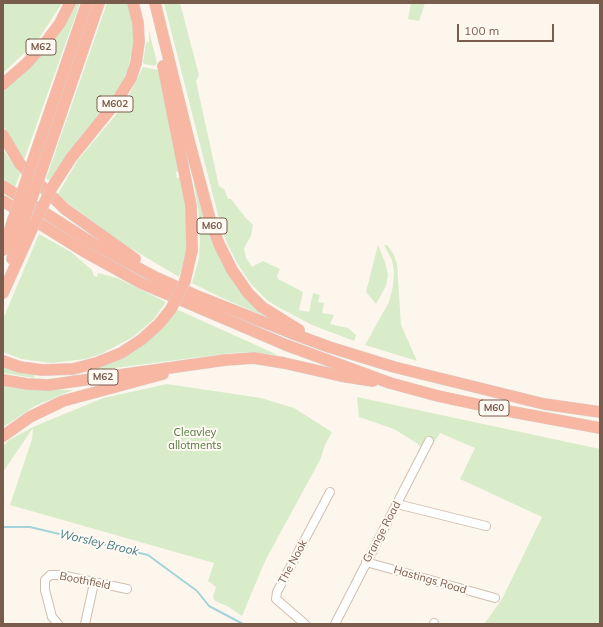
<!DOCTYPE html>
<style>
body{margin:0}
#map{position:relative;width:603px;height:627px;overflow:hidden;background:#fdf6ec;font-family:Mulish,sans-serif}
canvas{display:block}
.frame{position:absolute;inset:0;border:4px solid #7a5c4d;pointer-events:none}
.scale{position:absolute;left:457px;top:24px;width:97px;height:18px;box-sizing:border-box;border:2px solid #7a5c4d;border-top:0;padding-left:5px;font-size:12px;line-height:14px;white-space:nowrap;color:#7a5c4d;-webkit-text-stroke:3px #fffaf3;paint-order:stroke}
</style>
<div id="map">
<canvas width="603" height="627"></canvas>
<div class="frame"></div>
<div class="scale">100 m</div>
</div>
<script>
const ctx = document.querySelector('canvas').getContext('2d');
ctx.lineJoin = 'round';
function fillPath(path, color) {
  ctx.fillStyle = color;
  ctx.fill(path, 'evenodd');
}
function shape(rows) {
  const path = new Path2D();
  for (const r of rows) {
    path.moveTo(r[0], r[1]);
    for (let i = 2; i < r.length; i += 2) path.lineTo(r[i], r[i + 1]);
  }
  return path;
}
function strokePath(path, color, width, dash) {
  ctx.strokeStyle = color;
  ctx.lineWidth = width;
  ctx.lineCap = dash ? 'butt' : 'round';
  ctx.setLineDash(dash || []);
  ctx.stroke(path);
}
function drawText(font, color, halo, rows, align = 'center') {
  ctx.font = font + ' Mulish,sans-serif';
  ctx.lineWidth = 4;
  ctx.setLineDash([]);
  ctx.textBaseline = 'middle';
  ctx.strokeStyle = halo;
  ctx.fillStyle = color;
  for (const [text, x, y, turn = 0] of rows) {
    ctx.save();
    ctx.translate(x, y);
    ctx.rotate((+turn || 0) * Math.PI / 180);
    ctx.textAlign = isNaN(turn) ? turn : align;
    if (halo) ctx.strokeText(text, 0, 0);
    ctx.fillText(text, 0, 0);
    ctx.restore();
  }
}
const green = shape([
 [3,3,62,3,38,40,3,73],
 [75,3,80,3,24,160,3,125,3,88],
 [107,3,128,3,135,36,128,69,116,95,69,151,50,180,46,179],
 [164,3,180,3,199,75,196,81,219,186,224,189,228,199,231,199,245,217,253,225,251,236,244,248,246,258,252,267,263,261,280,269,277,276,278,279,303,292,299,310,309,312,313,293,320,295,318,302,324,303,322,313,334,315,330,324,348,328,356,335,354,341,312,325,278,307,268,301,251,284,237,263,226,241,218,215],
 [411,3,425,3,419,21,408,19],
 [149,30,157,63,155,66,144,64,143,62,146,43,149,42],
 [143,67,158,70,179,171,176,172,177,178,180,178,185,207,187,238,186,253,179,277,122,243,57,195,78,160,124,105],
 [3,149,20,174,15,187,3,178],
 [193,178,214,246,229,276,242,293,278,322,220,297,192,283,199,258,200,241,199,215],
 [39,234,71,252,92,270,94,276,97,277,98,273,117,278,166,302,154,319,133,337,101,354,85,359,52,363,21,359,3,352,3,319],
 [378,245,385,262,388,275,386,286,376,304,366,292],
 [384,245,387,245,393,253,397,264,401,325,417,361,365,345,389,302,393,286,394,271,392,260],
 [178,310,278,355,251,352,231,353,84,372,102,367,139,348,163,328],
 [3,366,35,374,34,378,3,373],
 [167,384,261,398,294,408,332,432,325,445,320,460,265,561,242,616,227,606,215,601,213,597,216,587,208,581,214,563,10,505,32,439,33,428,3,472,3,446,9,440,33,427,103,398],
 [3,386,25,390,73,390,35,406,3,427],
 [357,397,600,449,600,624,484,624,502,599,542,517,460,479,475,448,440,433,427,454,418,444,394,429,359,417]
]);
const stream = shape([
 [3,527,30,527,148,555,197,591,209,606,243,624]
]);
const minor = shape([
 [397,504,486,526],
 [366,562,495,598],
 [58,624,52,617,45,590,45,580,50,575,61,575,127,589],
 [85,624,94,583],
 [305,624,276,599,277,592,330,492],
 [335,624,429,441],
 [434,624,434,623]
]);
const highway = shape([
 [155,3,189,141,210,219,219,244,232,270,248,293,262,307,299,330],
 [163,66,191,206,192,250,185,281],
 [3,84,26,64,45,43,60,23,70,3],
 [3,135,20,164,32,177,65,209,135,259],
 [30,169,87,3],
 [39,178,99,3],
 [3,186,92,243,155,277,195,295,291,333,329,347,394,367,544,404,600,412],
 [51,189,71,158,117,101,131,78,136,63,139,42,138,23,133,3],
 [3,201,85,252,141,283,286,345,390,383,438,396,513,412,600,428],
 [3,250,13,220],
 [12,259,22,226],
 [3,293,31,231],
 [3,361,20,367,42,370,73,369,96,363,121,353,141,340,159,324,171,309],
 [3,380,27,384,49,385,225,360,254,358,284,363,341,376,373,381],
 [3,436,30,417,63,401,163,374]
]);
const highwayBridge = shape([
 [13,220,30,169],
 [22,226,39,178],
 [31,231,51,189],
 [171,309,185,281]
]);
const shields = [
 [41,47,30],
 [115,104,36],
 [212,226,30],
 [103,377,30],
 [494,408,30]
];
const shieldNames = [
 ["M62",41,47],
 ["M602",115,104],
 ["M60",212,226],
 ["M62",103,377],
 ["M60",494,408]
];
const parkNames = [
 ["Cleavley",195,433],
 ["allotments",195,446]
];
const streetNames = [
 ["Grange Road",382,532,-62],
 ["The Nook",293,562,-62],
 ["Hastings Road",430,580,16],
 ["Boothfield",85,581,11]
];
const waterNames = [
 ["Worsley Brook",99,543,13]
];
fillPath(green, '#d8ecc9');
strokePath(stream, '#a5d3da', 2);
strokePath(minor, '#d1beb0', 10);
strokePath(highway, '#dad1cd', 12);
strokePath(minor, '#fff', 8);
strokePath(highway, '#f7b7a3', 11);
strokePath(highwayBridge, '#dad1cd', 12, []);
strokePath(highwayBridge, '#f7b7a3', 11);
for (const [x, y, w] of shields) {
  const box = new Path2D();
  box.roundRect(x - w / 2, y - 8, w, 16, 3);
  ctx.fillStyle = '#fffaf3';
  ctx.fill(box);
  strokePath(box, '#7a5c4d', 1);
}
drawText('bold 10px', '#7a5c4d', null, shieldNames);
drawText('11px', '#537a41', '#fffaf3', parkNames);
drawText('11px', '#7a5c4d', '#fffaf3', streetNames);
drawText('italic 12px', '#437c86', '#fffaf3', waterNames);
</script>
